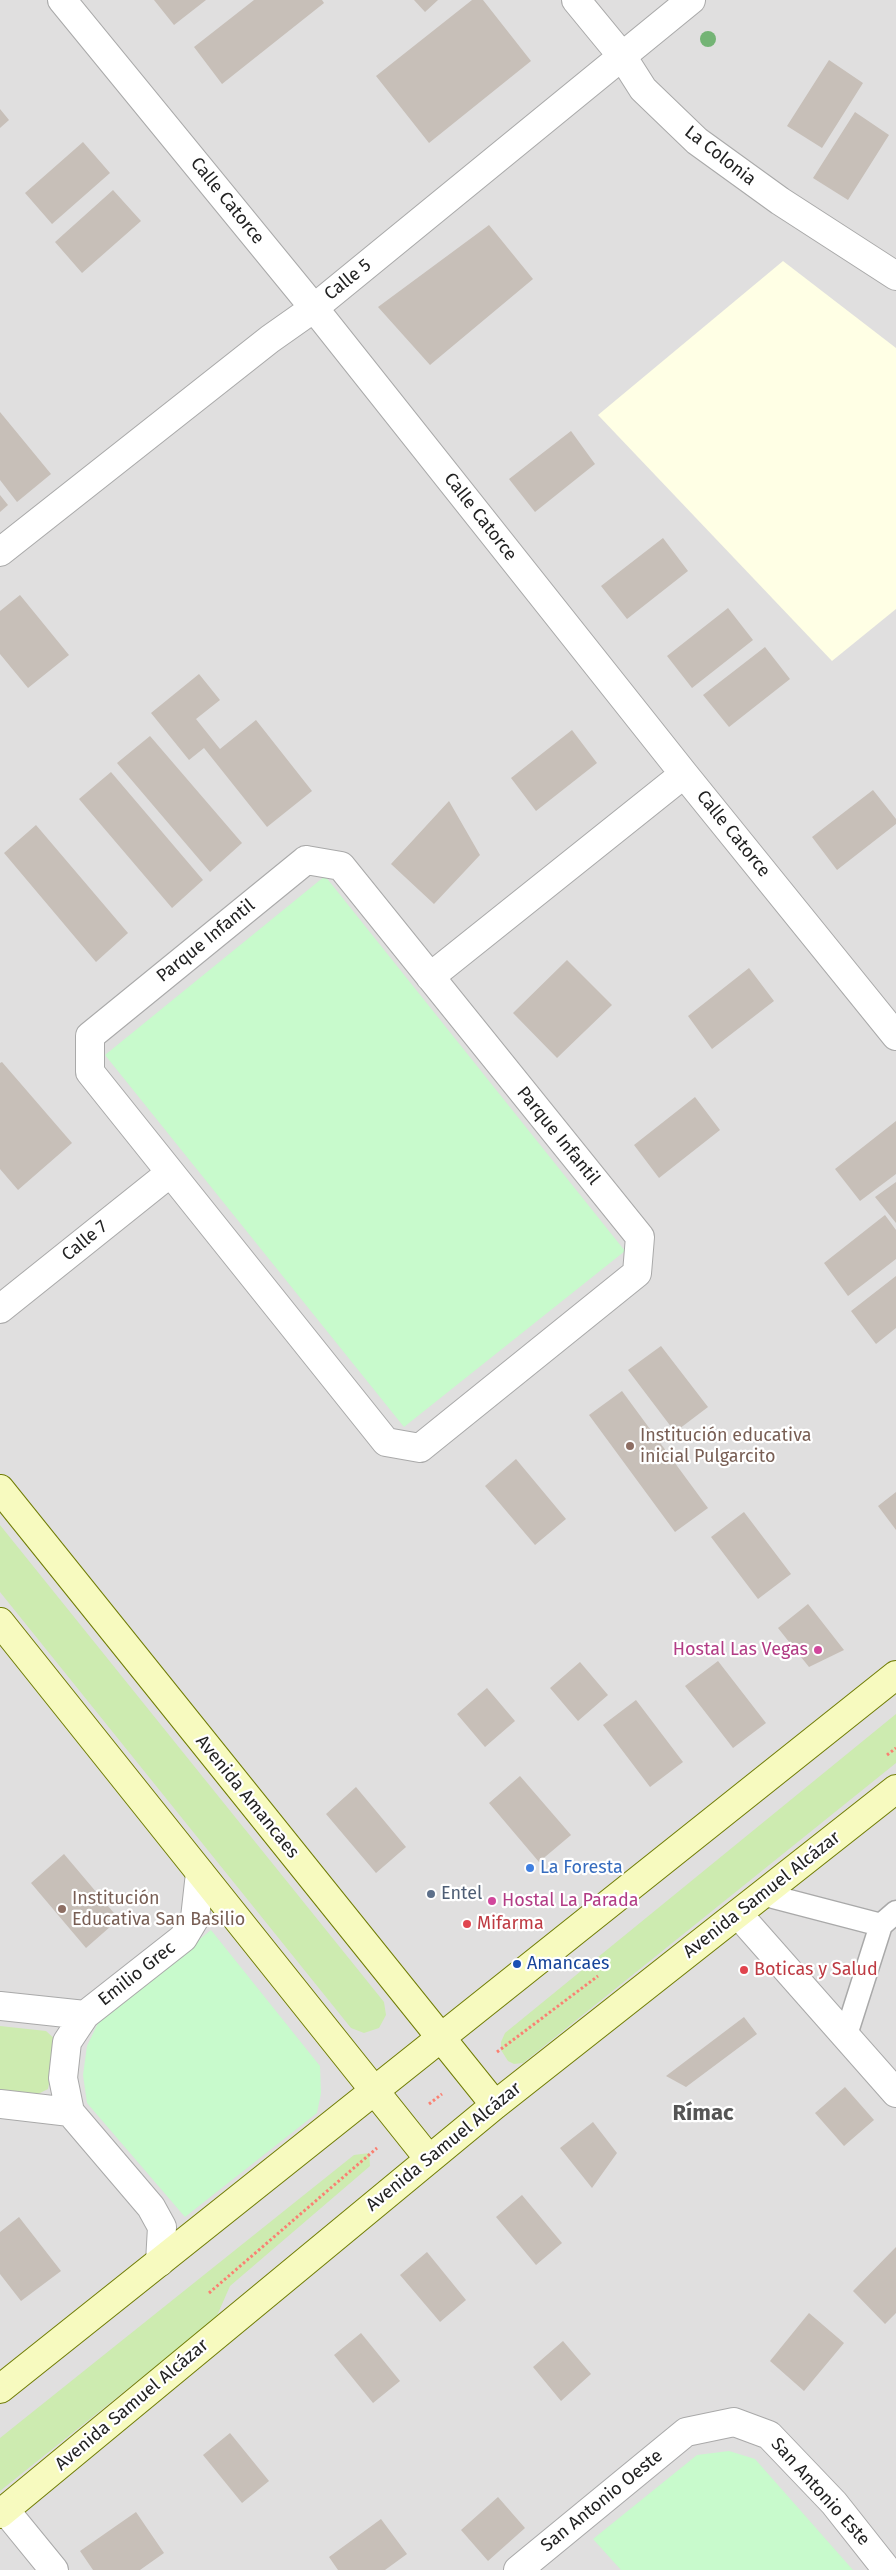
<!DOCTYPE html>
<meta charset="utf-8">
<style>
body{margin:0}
canvas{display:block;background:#f2efe9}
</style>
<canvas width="896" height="2570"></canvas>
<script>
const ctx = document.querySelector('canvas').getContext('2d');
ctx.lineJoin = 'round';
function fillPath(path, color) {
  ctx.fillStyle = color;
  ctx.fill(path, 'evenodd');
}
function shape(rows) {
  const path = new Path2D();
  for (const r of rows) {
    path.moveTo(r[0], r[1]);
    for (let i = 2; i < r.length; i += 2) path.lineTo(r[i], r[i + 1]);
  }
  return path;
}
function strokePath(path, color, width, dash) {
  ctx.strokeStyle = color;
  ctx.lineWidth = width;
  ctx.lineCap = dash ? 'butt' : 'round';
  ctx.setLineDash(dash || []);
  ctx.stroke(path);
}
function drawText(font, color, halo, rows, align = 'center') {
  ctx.font = font + ' "Fira Sans",sans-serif';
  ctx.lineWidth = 4.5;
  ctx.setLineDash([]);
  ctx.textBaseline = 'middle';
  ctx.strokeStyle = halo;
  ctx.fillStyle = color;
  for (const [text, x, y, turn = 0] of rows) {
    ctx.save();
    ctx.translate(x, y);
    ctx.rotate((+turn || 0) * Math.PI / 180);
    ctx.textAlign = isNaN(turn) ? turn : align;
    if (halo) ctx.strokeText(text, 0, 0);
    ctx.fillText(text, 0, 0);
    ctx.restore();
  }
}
const residential = shape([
 [0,0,896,0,896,2570,0,2570]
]);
const education = shape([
 [783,261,896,348,896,609,832,661,598,415]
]);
const grass = shape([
 [0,1525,384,2002,386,2015,379,2028,364,2033,351,2028,0,1592],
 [896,1714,896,1763,523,2063,514,2064,508,2061,501,2050,501,2042,505,2033],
 [0,2026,46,2031,57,2041,48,2089,38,2094,0,2090],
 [369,2153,370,2166,230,2286,216,2318,0,2491,0,2438,354,2155]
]);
const park = shape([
 [325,876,625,1251,404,1427,105,1055],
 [211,1930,320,2066,321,2093,317,2113,185,2217,87,2103,83,2075,87,2046,99,2021],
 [729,2451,755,2459,853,2570,621,2570,593,2539,697,2455]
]);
const building = shape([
 [154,0,206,0,174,25],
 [254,0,322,0,324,3,222,84,194,47],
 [414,0,438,0,425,12],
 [472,0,483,0,531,61,429,143,376,76],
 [829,60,863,83,822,148,787,126],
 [0,109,9,120,0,128],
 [855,112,889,135,848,200,813,178],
 [83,142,110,173,52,224,25,193],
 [113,190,141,221,82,273,55,242],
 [489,225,533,279,430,365,378,307],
 [0,412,51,474,17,502,0,480],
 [571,431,595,464,535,512,509,479],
 [0,495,8,505,0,512],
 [663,538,688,571,627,619,601,586],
 [20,595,69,655,28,688,0,654,0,611],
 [728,608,753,640,692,688,667,656],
 [765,647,790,679,729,727,703,695],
 [199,674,220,700,196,719,220,749,256,720,312,791,267,827,204,748,189,760,151,713],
 [572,730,597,763,536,811,511,778],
 [150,736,242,843,210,872,117,763],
 [111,772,203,880,172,908,79,799],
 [873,790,896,819,896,824,837,870,812,837],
 [449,801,480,855,434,904,391,864],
 [36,825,128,933,96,962,4,853],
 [567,960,612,1005,557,1058,513,1013],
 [749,968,774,1001,712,1049,688,1016],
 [2,1062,72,1143,18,1190,0,1169,0,1063],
 [695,1097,720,1130,659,1178,634,1145],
 [896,1121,896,1174,860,1201,835,1169],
 [896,1182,896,1223,875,1197],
 [885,1215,896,1230,896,1259,848,1296,824,1263],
 [896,1276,896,1328,876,1344,851,1311],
 [661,1346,708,1407,675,1432,628,1370],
 [622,1391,708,1508,675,1532,589,1415],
 [516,1459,566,1519,535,1545,485,1486],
 [896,1492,896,1530,878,1506],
 [744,1512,791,1574,758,1599,711,1537],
 [808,1604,844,1650,809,1667,778,1628],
 [718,1661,766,1723,733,1748,685,1686],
 [580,1662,608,1695,578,1721,550,1688],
 [487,1688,515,1721,485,1747,457,1714],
 [636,1700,683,1762,650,1787,603,1725],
 [520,1776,571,1835,539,1862,489,1803],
 [356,1787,406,1847,376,1873,326,1814],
 [64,1854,119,1919,86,1948,31,1883],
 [744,2017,757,2034,686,2087,666,2076],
 [845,2087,874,2120,844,2146,815,2113],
 [593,2122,617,2153,592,2188,560,2148],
 [522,2195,562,2243,536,2265,496,2217],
 [19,2217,61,2271,21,2301,0,2274,0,2232],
 [896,2247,896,2313,885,2324,853,2291],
 [427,2252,466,2300,440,2322,400,2275],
 [809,2313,844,2343,804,2391,770,2361],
 [361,2333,400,2381,373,2403,334,2355],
 [563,2341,591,2374,561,2401,533,2367],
 [230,2433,269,2481,242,2503,203,2455],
 [498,2497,525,2528,488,2561,461,2530],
 [136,2512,164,2553,140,2570,93,2570,80,2551],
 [381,2519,407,2554,385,2570,338,2570,329,2557]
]);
const path = shape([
 [887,1755,896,1748],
 [497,2052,598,1976],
 [429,2104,442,2094],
 [209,2293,377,2148]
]);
const lane = shape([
 [762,1894,881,1925],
 [845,2038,881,1925,896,1912]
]);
const street = shape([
 [62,0,314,308,684,774,896,1036],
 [576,0,622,56,643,89,697,141,780,201,896,276],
 [0,552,270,339,314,308,691,0],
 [306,860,341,866,640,1237,637,1273,420,1448,386,1442,90,1072,90,1036,306,860],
 [430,977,684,774],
 [0,1309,170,1173],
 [738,1914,896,2093],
 [0,2006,85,2015],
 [0,2104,70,2112],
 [160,2262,162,2227,151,2207,70,2112,63,2078,67,2042,85,2015,183,1938,195,1918,200,1873],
 [5,2510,54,2570],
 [518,2570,686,2432,734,2422,769,2435,834,2503,887,2570]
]);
const secondary = shape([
 [0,1489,495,2105],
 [0,1622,429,2159],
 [0,2389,896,1675],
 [0,2514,495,2105,896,1789]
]);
const trees = [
 [708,39]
];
const markers = [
 [630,1446,5,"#8d6e63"],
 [818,1650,5,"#d1479c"],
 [530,1868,5,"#3f7fe0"],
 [431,1894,5,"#5c6f8a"],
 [492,1901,5,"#d1479c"],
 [62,1909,5,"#8d6e63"],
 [467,1924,5,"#e0444e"],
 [517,1964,5,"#1a4fb4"],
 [744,1970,5,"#e0444e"]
];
const streetNames = [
 ["La Colonia",720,156,38],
 ["Calle Catorce",227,201,51],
 ["Calle 5",348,280,-39],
 ["Calle Catorce",480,517,52],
 ["Calle Catorce",733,834,51],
 ["Parque Infantil",206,941,-39],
 ["Parque Infantil",558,1136,51],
 ["Calle 7",85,1241,-39],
 ["Avenida Amancaes",247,1797,51],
 ["Avenida Samuel Alcázar",762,1895,-38],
 ["Emilio Grec",137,1974,-38],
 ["Avenida Samuel Alcázar",444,2147,-39],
 ["Avenida Samuel Alcázar",132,2405,-40],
 ["San Antonio Este",820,2492,48],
 ["San Antonio Oeste",602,2501,-39]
];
const educationNames = [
 ["Institución educativa",640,1436],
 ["inicial Pulgarcito",640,1457],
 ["Institución",72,1899],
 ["Educativa San Basilio",72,1920]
];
const hotelNames = [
 ["Hostal Las Vegas",808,1650],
 ["Hostal La Parada",502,1901,"left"]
];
const shopNames = [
 ["La Foresta",540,1868]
];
const serviceNames = [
 ["Entel",441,1894]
];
const healthNames = [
 ["Mifarma",477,1924],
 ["Boticas y Salud",754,1970]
];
const transitNames = [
 ["Amancaes",527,1964]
];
const districtNames = [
 ["Rímac",703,2114]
];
fillPath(residential, '#e0dfdf');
fillPath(education, '#ffffe5');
fillPath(grass, '#cdebb0');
fillPath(park, '#c8facc');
fillPath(building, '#c7bfb8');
strokePath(lane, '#a9a9a9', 25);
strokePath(street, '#a9a9a9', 30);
strokePath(secondary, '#707d05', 30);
strokePath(path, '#fa8072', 3, [2.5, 2.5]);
strokePath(lane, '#fff', 22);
strokePath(street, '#fff', 28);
strokePath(secondary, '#f7fabf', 28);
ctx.fillStyle = '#74b475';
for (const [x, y] of trees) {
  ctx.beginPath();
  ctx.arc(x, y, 8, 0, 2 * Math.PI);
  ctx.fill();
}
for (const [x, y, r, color] of markers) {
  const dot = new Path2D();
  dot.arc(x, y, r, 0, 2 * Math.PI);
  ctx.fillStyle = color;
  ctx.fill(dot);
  strokePath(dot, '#fff', 2);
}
drawText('18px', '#222', '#fff', streetNames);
drawText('18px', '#785e54', '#fff', educationNames, 'left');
drawText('18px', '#b23c85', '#fff', hotelNames, 'right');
drawText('18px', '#366cbe', '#fff', shopNames, 'left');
drawText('18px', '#4e5e75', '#fff', serviceNames, 'left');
drawText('18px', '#be3a42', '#fff', healthNames, 'left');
drawText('18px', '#164399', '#fff', transitNames, 'left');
drawText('bold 22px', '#555', '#fff', districtNames);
</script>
